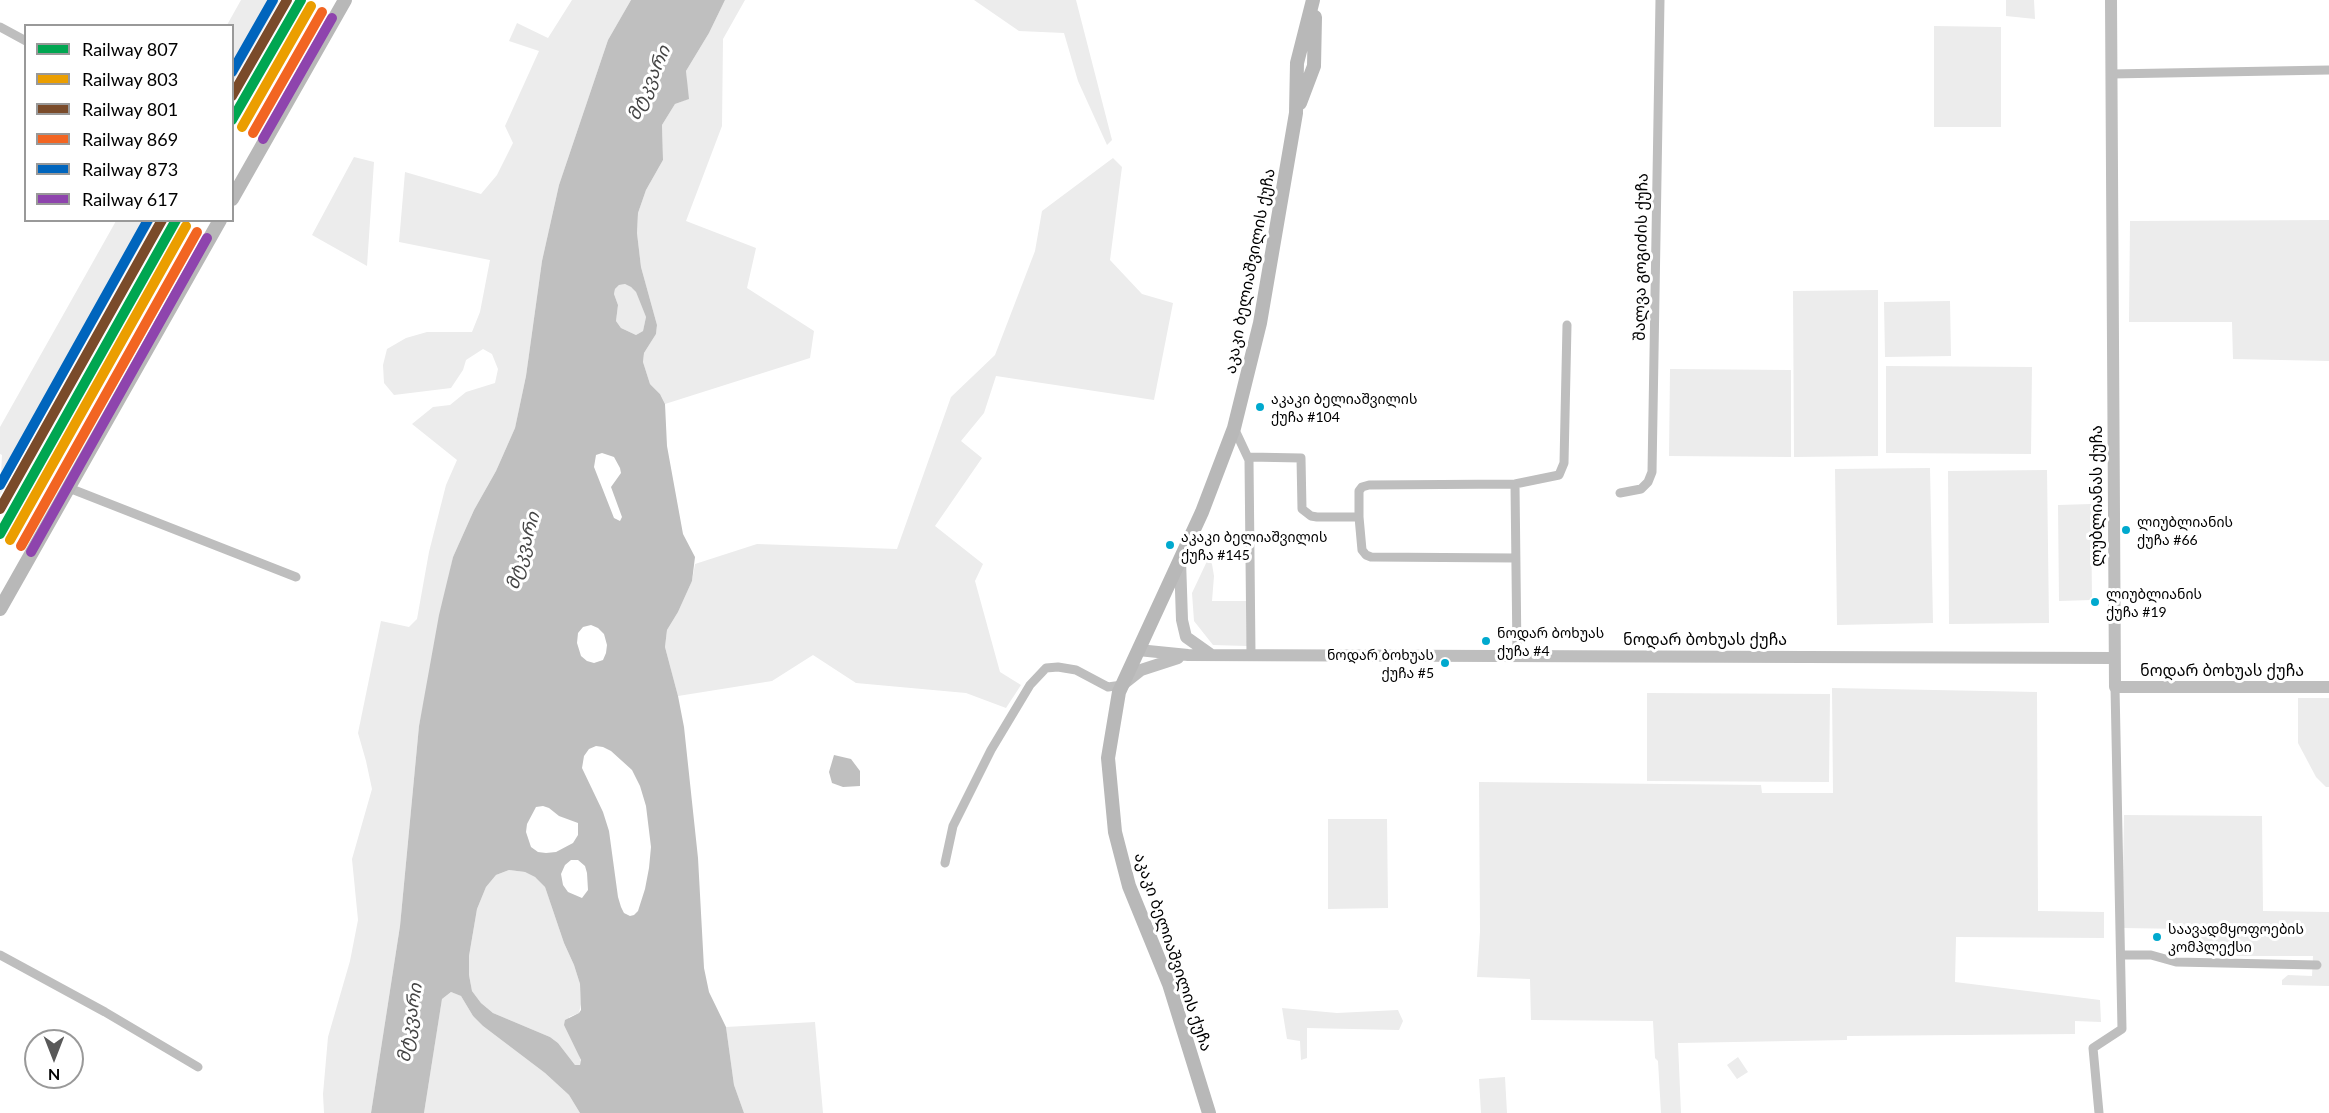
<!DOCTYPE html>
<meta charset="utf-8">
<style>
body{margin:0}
#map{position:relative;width:2329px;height:1113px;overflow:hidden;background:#fff;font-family:Lato,sans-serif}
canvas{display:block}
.legend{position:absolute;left:24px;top:24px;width:210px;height:198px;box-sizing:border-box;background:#fff;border:2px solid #999;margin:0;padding:8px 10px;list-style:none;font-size:18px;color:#000}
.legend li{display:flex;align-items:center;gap:12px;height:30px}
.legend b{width:30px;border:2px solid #999}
.north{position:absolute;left:24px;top:1029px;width:60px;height:60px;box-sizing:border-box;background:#fff;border:2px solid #999;border-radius:50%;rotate:180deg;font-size:16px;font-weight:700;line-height:24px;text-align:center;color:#000}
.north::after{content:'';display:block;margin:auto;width:21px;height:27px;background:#595959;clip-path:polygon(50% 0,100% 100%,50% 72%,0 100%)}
</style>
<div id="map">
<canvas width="2329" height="1113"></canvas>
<ul class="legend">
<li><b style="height:8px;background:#00a651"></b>Railway 807</li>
<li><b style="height:8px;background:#eb9e00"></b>Railway 803</li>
<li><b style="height:8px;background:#7a4b2a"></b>Railway 801</li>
<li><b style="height:8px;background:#f26522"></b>Railway 869</li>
<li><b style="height:8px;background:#0065bd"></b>Railway 873</li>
<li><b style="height:8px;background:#8e44ad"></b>Railway 617</li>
</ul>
<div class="north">N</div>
</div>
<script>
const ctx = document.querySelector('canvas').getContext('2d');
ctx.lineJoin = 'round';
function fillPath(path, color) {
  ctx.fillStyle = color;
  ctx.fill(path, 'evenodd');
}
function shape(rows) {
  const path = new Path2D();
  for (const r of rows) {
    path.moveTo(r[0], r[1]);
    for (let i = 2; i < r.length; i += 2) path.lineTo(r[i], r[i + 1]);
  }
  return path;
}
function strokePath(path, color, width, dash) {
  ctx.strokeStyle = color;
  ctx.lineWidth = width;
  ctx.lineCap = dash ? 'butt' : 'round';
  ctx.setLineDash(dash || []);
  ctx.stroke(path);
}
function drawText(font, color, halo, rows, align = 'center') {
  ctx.font = font + ' Lato,"Noto Sans Georgian",sans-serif';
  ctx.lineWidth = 6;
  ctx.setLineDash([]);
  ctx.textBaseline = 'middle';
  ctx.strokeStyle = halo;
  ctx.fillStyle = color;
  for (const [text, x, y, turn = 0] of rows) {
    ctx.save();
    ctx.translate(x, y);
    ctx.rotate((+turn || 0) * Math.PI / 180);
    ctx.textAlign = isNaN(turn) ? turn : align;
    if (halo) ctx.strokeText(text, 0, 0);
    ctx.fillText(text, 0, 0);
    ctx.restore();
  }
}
const green = shape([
 [241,0,280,0,233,82,232,26,227,25],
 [572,0,631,0,608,40,559,185,542,261,526,376,515,428,496,471,474,510,453,557,419,726,400,926,371,1113,324,1113,323,1094,328,1037,350,961,358,920,352,859,372,789,366,761,358,733,381,621,409,627,417,619,429,552,446,485,457,460,412,424,433,407,450,405,466,392,495,383,498,369,492,354,483,349,466,360,463,370,451,388,394,395,384,383,383,365,387,349,406,338,427,332,472,332,480,312,490,260,399,242,405,172,481,194,497,175,513,143,505,126,539,51,509,41,517,23,548,38],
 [725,0,745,0,723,39,722,126,686,221,756,248,747,288,814,331,810,358,665,404,660,394,650,384,643,362,644,353,656,334,657,325,641,267,637,233,638,213,646,190,663,160,662,125,675,104,688,99,686,71,709,33],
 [974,0,1076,0,1112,140,1107,145,1078,81,1064,33,1019,31],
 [2006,0,2034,0,2035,19,2006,16],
 [1934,26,2001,27,2001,127,1934,127],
 [354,157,374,162,367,266,312,235],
 [1113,158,1122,167,1110,260,1142,294,1173,303,1154,400,996,376,984,413,961,441,982,458,935,526,983,564,975,581,1000,672,1021,685,1006,708,966,693,856,683,813,655,772,681,678,696,665,647,667,630,678,612,692,581,695,564,757,544,897,549,951,397,995,355,1035,251,1042,211],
 [2329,220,2329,361,2233,359,2232,322,2129,322,2130,221],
 [116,221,154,221,0,495,2,455,0,454,0,427],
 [625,284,631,287,636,292,646,317,643,331,636,335,621,328,616,321,618,305,614,294,615,289,619,285],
 [1878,290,1878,456,1794,457,1793,291],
 [1950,301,1951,356,1885,357,1884,302],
 [1886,366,2032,367,2031,454,1886,453],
 [1670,369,1791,370,1791,457,1669,456],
 [1930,468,1933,623,1837,625,1835,469],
 [2047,470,2049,623,1949,624,1948,471],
 [2091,504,2092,600,2059,601,2058,505],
 [1208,559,1212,564,1214,576,1212,601,1246,601,1247,646,1213,645,1194,621,1192,593],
 [1832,688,2037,692,2038,911,2104,912,2104,938,1956,937,1955,982,2100,1000,2101,1022,2075,1021,2075,1034,1847,1036,1847,1040,1678,1043,1681,1113,1661,1113,1658,1061,1655,1058,1653,1021,1531,1020,1530,979,1477,977,1480,932,1479,782,1761,785,1762,793,1833,793],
 [1647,693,1830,694,1829,782,1647,781],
 [2298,698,2329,698,2329,787,2326,787,2316,777,2298,743],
 [2124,815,2262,816,2263,911,2329,912,2329,986,2282,985,2282,980,2288,975,2312,976,2313,956,2208,956,2186,929,2122,928],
 [1328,819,1387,819,1388,908,1328,909],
 [509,870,525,872,535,877,545,887,564,943,574,965,580,984,581,1004,579,1013,569,1017,581,1062,580,1065,575,1065,558,1043,550,1037,493,1013,481,1003,472,991,469,975,469,956,477,909,486,887,496,875],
 [451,992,461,996,473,1016,483,1026,545,1073,569,1095,580,1113,424,1113,442,999],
 [1282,1008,1337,1013,1398,1010,1403,1021,1399,1030,1307,1028,1307,1058,1301,1060,1300,1041,1287,1039],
 [815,1022,823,1113,744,1113,734,1085,726,1027],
 [1738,1057,1748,1072,1737,1079,1727,1065],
 [1505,1077,1507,1113,1481,1113,1479,1079]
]);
const water = shape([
 [631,0,725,0,709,33,686,71,689,99,675,104,662,125,663,160,646,190,638,213,637,233,641,267,657,325,656,334,644,353,643,362,650,384,660,394,665,404,667,446,683,534,695,557,692,581,678,612,667,630,665,647,678,696,684,727,698,858,704,968,709,992,726,1027,734,1085,744,1113,580,1113,569,1095,545,1073,483,1026,473,1016,461,996,451,992,442,999,424,1113,371,1113,400,926,419,726,439,615,453,557,474,510,496,471,515,428,526,376,542,261,559,185,608,40],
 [625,284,631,287,636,292,646,317,643,331,636,335,621,328,616,321,618,305,614,294,615,289,619,285],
 [602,453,614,457,620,468,621,473,611,487,622,517,620,521,614,518,594,467,596,455],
 [591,625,598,628,604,634,607,645,606,653,603,660,594,663,587,661,581,656,577,643,578,633,583,627],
 [596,746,603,747,611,751,632,770,640,786,646,806,651,847,649,868,645,889,638,911,634,915,630,916,624,913,621,907,618,897,609,831,603,812,582,768,584,756,589,749],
 [543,806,549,808,559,816,578,823,578,835,573,843,556,852,546,853,538,852,531,847,526,832,527,824,536,807],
 [571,860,578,860,585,866,587,873,588,890,582,898,568,892,563,885,561,874,565,865],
 [509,870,525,872,535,877,545,887,564,943,574,965,580,984,581,1010,579,1013,565,1020,564,1025,581,1060,580,1065,575,1065,558,1043,550,1037,493,1013,481,1003,472,991,469,975,469,956,477,909,486,887,496,875],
 [834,755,851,759,860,771,860,786,843,787,832,783,829,772]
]);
const minor = shape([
 [0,27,26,41],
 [2111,74,2329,70],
 [1234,428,1249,460,1251,654],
 [1249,457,1301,458,1302,509,1311,516,1317,517,1359,517],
 [1515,484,1517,655],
 [69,488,296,577],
 [1620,493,1641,489,1648,482,1652,472,1660,0],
 [1515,558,1371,557,1366,555,1362,550,1359,517,1359,491,1362,487,1369,485,1515,484,1559,475,1564,463,1567,325],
 [945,863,953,826,991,750,1030,685,1046,668,1058,667,1076,670,1108,687,1122,685],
 [0,955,105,1012,198,1067],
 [2122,955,2151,955,2176,962,2317,965],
 [2099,1113,2093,1048,2122,1029,2115,687]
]);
const tertiary = shape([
 [2111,0,2115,687,2329,687],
 [1180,560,1182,620,1186,637,1210,654],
 [1138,650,1188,655,2114,658],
 [1122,685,1141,670,1178,658]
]);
const secondary = shape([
 [1300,103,1314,66,1315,17],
 [232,199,345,0],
 [0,609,220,220],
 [1209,1113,1169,984,1129,886,1115,832,1108,758,1119,692,1202,512,1234,428,1260,323,1296,113,1297,63,1313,0]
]);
const rail1 = shape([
 [232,120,301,0],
 [0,534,176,220]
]);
const rail2 = shape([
 [242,127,311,6],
 [10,540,186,226]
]);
const rail3 = shape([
 [232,96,287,0],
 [0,509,162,220]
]);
const rail4 = shape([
 [253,133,322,12],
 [21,546,197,232]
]);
const rail5 = shape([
 [232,72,273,0],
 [0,485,148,220]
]);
const rail6 = shape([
 [263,139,332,18],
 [31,552,207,238]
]);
const markers = [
 [1260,407,5,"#00a9ce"],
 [2126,530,5,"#00a9ce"],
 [1170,545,5,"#00a9ce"],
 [2095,602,5,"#00a9ce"],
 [1486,641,5,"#00a9ce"],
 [1445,663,5,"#00a9ce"],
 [2157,937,5,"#00a9ce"]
];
const busNames = [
 ["აკაკი ბელიაშვილის",1271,399],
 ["ქუჩა #104",1271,417],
 ["ლიუბლიანის",2137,522],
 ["ქუჩა #66",2137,540],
 ["აკაკი ბელიაშვილის",1181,537],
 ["ქუჩა #145",1181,555],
 ["ლიუბლიანის",2106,594],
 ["ქუჩა #19",2106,612],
 ["ნოდარ ბოხუას",1497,633],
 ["ქუჩა #4",1497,651],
 ["ნოდარ ბოხუას",1434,655,"right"],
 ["ქუჩა #5",1434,673,"right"],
 ["საავადმყოფოების",2168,929],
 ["კომპლექსი",2168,947]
];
const streetNames = [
 ["შალვა გოგიძის ქუჩა",1641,257,-89],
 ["აკაკი ბელიაშვილის ქუჩა",1250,271,-79],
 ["ლუბლიანას ქუჩა",2097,496,-90],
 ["ნოდარ ბოხუას ქუჩა",1705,640],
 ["ნოდარ ბოხუას ქუჩა",2222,671],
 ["აკაკი ბელიაშვილის ქუჩა",1173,952,71]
];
const waterNames = [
 ["მტკვარი",649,83,-66],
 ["მტკვარი",523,551,-74],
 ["მტკვარი",410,1023,-81]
];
fillPath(green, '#ececec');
fillPath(water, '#bfbfbf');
strokePath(minor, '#bebebe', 9);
strokePath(tertiary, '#bebebe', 12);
strokePath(secondary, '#b8b8b8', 14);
strokePath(rail1, '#00a651', 10);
strokePath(rail2, '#eb9e00', 10);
strokePath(rail3, '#7a4b2a', 10);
strokePath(rail4, '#f26522', 10);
strokePath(rail5, '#0065bd', 10);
strokePath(rail6, '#8e44ad', 10);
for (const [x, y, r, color] of markers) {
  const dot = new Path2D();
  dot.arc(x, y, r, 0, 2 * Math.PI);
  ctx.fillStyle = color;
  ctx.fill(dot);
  strokePath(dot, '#fff', 2);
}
drawText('14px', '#000', '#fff', busNames, 'left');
drawText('16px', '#000', '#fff', streetNames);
drawText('italic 18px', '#444', '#fff', waterNames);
</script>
